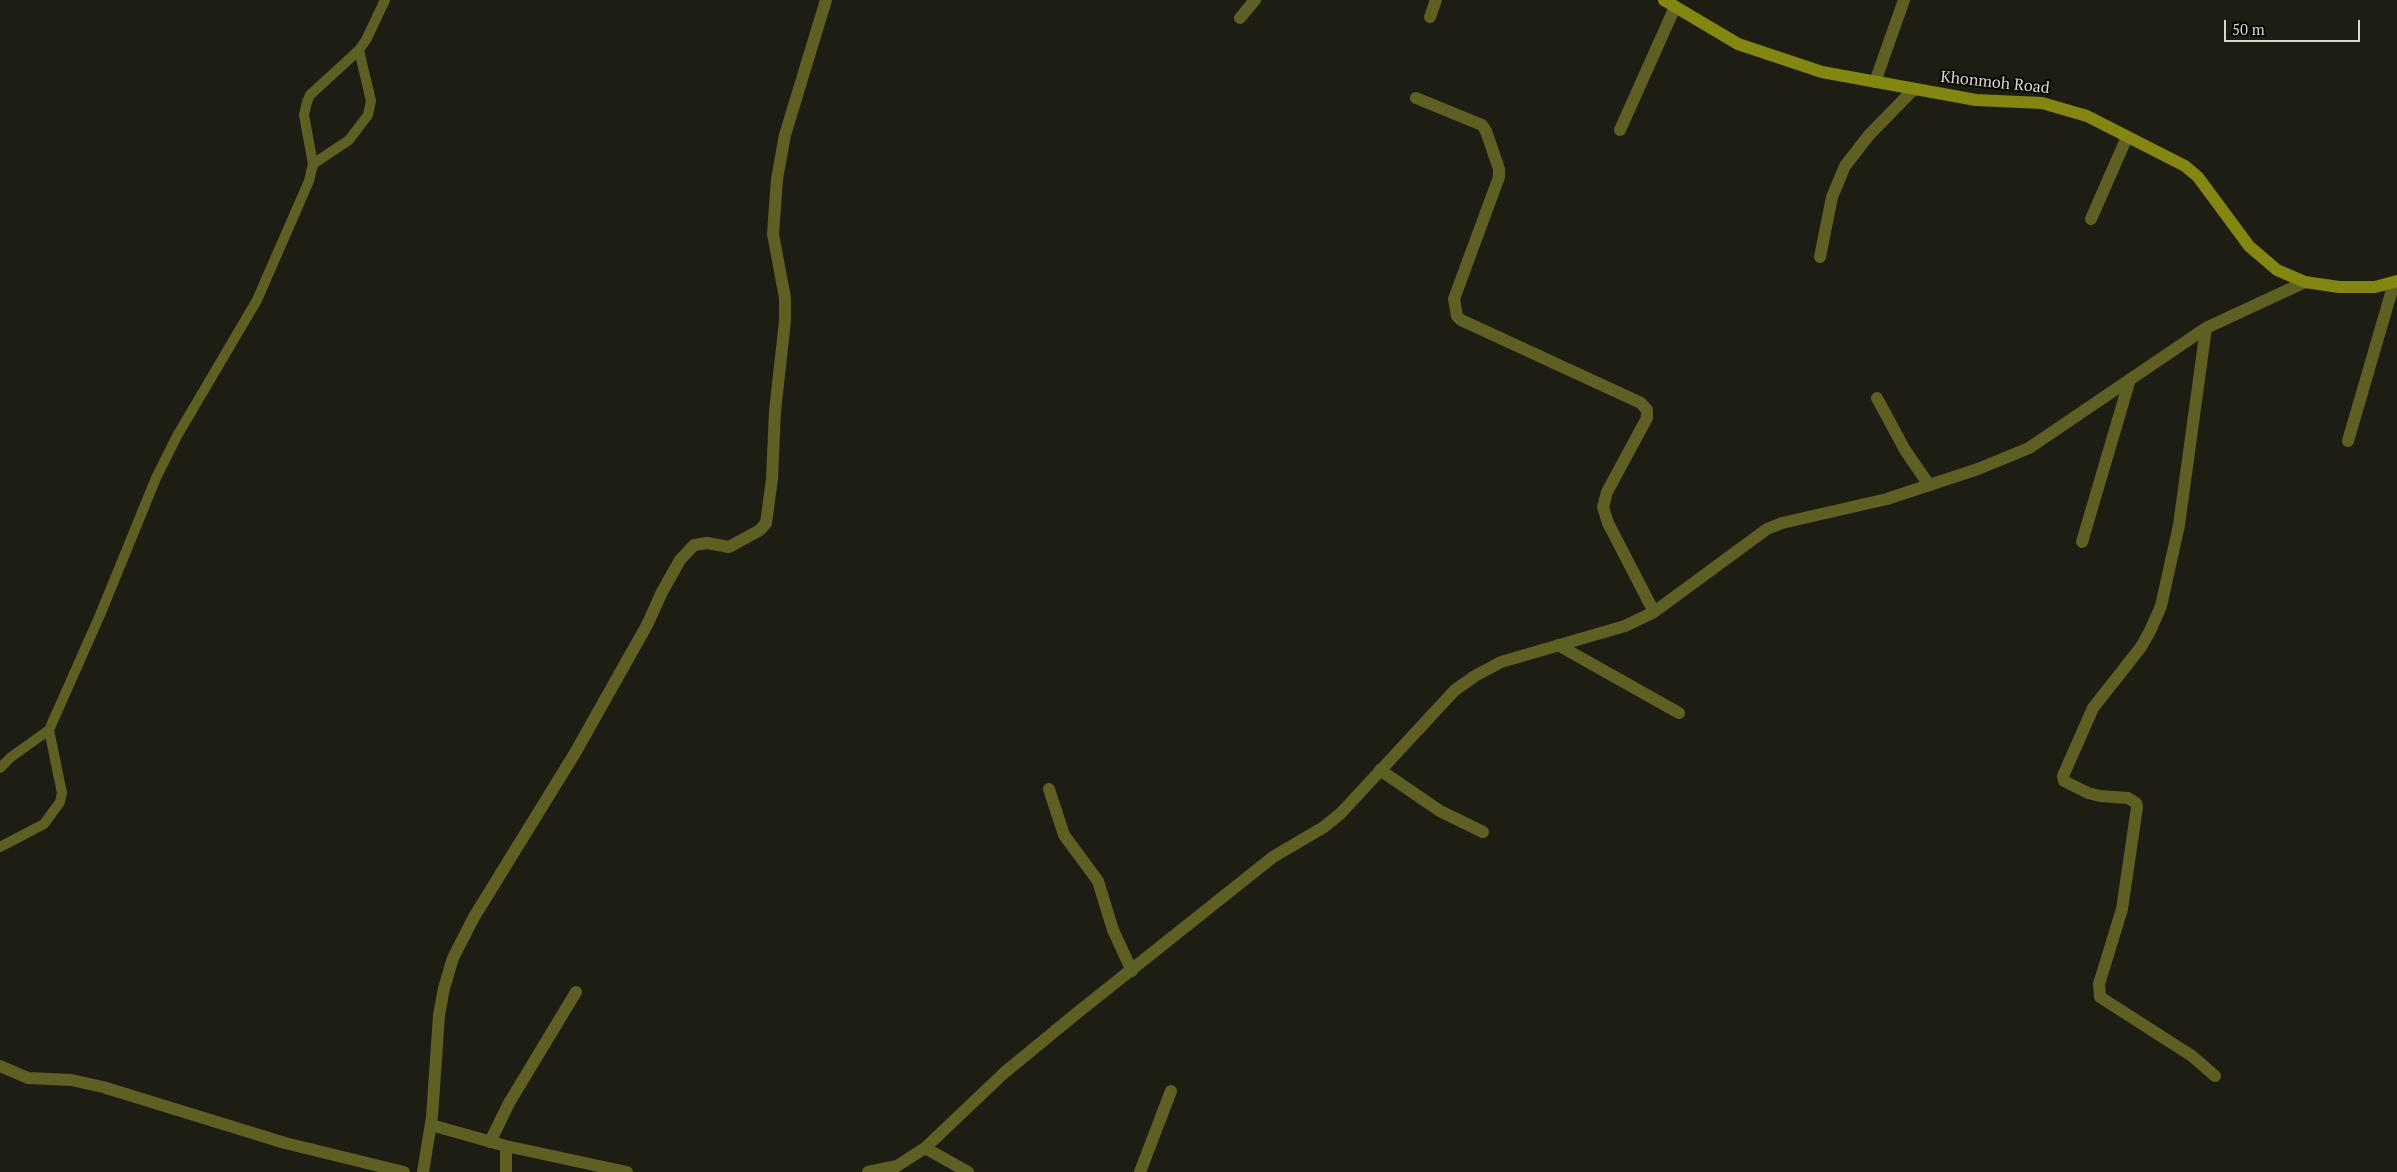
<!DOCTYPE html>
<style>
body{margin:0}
#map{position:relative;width:2397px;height:1172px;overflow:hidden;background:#1d1d14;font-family:"PT Serif",serif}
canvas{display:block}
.scale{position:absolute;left:2224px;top:20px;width:136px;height:22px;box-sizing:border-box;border:2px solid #d7d8d1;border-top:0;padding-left:6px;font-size:15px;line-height:18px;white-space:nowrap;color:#d7d8d1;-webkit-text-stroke:4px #070704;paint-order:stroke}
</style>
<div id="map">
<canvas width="2397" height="1172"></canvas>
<div class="scale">50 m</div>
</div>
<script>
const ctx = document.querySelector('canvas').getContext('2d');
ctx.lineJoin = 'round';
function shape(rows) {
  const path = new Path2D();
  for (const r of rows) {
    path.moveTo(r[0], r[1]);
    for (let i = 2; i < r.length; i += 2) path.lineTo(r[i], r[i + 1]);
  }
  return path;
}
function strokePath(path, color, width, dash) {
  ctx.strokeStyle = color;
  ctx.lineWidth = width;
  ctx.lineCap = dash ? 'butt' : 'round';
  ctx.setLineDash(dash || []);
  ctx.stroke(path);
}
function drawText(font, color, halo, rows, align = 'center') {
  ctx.font = font + ' "PT Serif",serif';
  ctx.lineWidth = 4;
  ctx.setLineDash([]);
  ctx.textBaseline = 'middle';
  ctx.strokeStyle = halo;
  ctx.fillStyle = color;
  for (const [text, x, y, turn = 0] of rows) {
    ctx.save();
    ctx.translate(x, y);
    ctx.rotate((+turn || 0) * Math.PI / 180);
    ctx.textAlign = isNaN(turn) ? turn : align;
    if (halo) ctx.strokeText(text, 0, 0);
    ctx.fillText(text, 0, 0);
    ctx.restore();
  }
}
const service = shape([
 [313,164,349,140,368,115,371,101,359,50],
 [0,768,11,757,49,730,100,615,156,478,177,436,257,300,309,181,313,164,304,115,307,102,310,95,359,50,366,40,385,0],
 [0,847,44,824,60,802,62,793,49,730]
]);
const minor = shape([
 [1430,17,1436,0],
 [1240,18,1255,0],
 [1875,82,1904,0],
 [1416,98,1482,125,1486,131,1499,169,1499,177,1454,299,1457,316,1461,320,1641,403,1647,410,1647,418,1607,492,1603,507,1608,523,1654,612],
 [1620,130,1675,7],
 [2091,219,2127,137],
 [1820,257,1832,197,1845,166,1869,135,1913,90],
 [2206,328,2179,525,2161,606,2150,631,2141,647,2093,708,2063,776,2064,781,2088,793,2100,796,2128,798,2136,803,2137,807,2122,909,2099,984,2100,997,2192,1056,2215,1076],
 [1877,398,1905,450,1929,485],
 [2348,441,2394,283],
 [2082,542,2130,379],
 [1558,645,1679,713],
 [1380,770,1440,811,1483,832],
 [1049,789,1064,835,1098,881,1113,930,1132,971],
 [0,1066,28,1078,71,1080,103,1087,285,1143,404,1172],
 [431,1125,506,1146,627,1172],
 [490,1142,509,1103,576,992],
 [506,1146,506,1172],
 [925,1148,968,1172],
 [423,1172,432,1117,439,1015,444,988,453,958,474,917,575,753,647,625,662,592,680,560,694,545,707,543,729,547,760,530,766,523,772,479,775,411,785,321,785,298,773,234,777,179,785,135,826,0],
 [868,1172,897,1166,925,1148,1004,1073,1077,1013,1273,857,1324,827,1341,813,1455,690,1475,676,1501,662,1625,626,1654,612,1767,529,1782,523,1887,499,1978,469,2029,448,2206,328,2305,282],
 [1140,1172,1171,1091]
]);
const secondary = shape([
 [1664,0,1738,44,1822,72,1976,100,2042,103,2087,116,2185,166,2198,177,2249,246,2277,270,2305,282,2339,287,2375,287,2397,281]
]);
const streetNames = [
 ["Khonmoh Road",1995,83,6]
];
strokePath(service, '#5d6022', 10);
strokePath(minor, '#5d6022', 12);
strokePath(secondary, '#838611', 12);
drawText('16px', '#d7d8d1', '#070704', streetNames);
</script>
